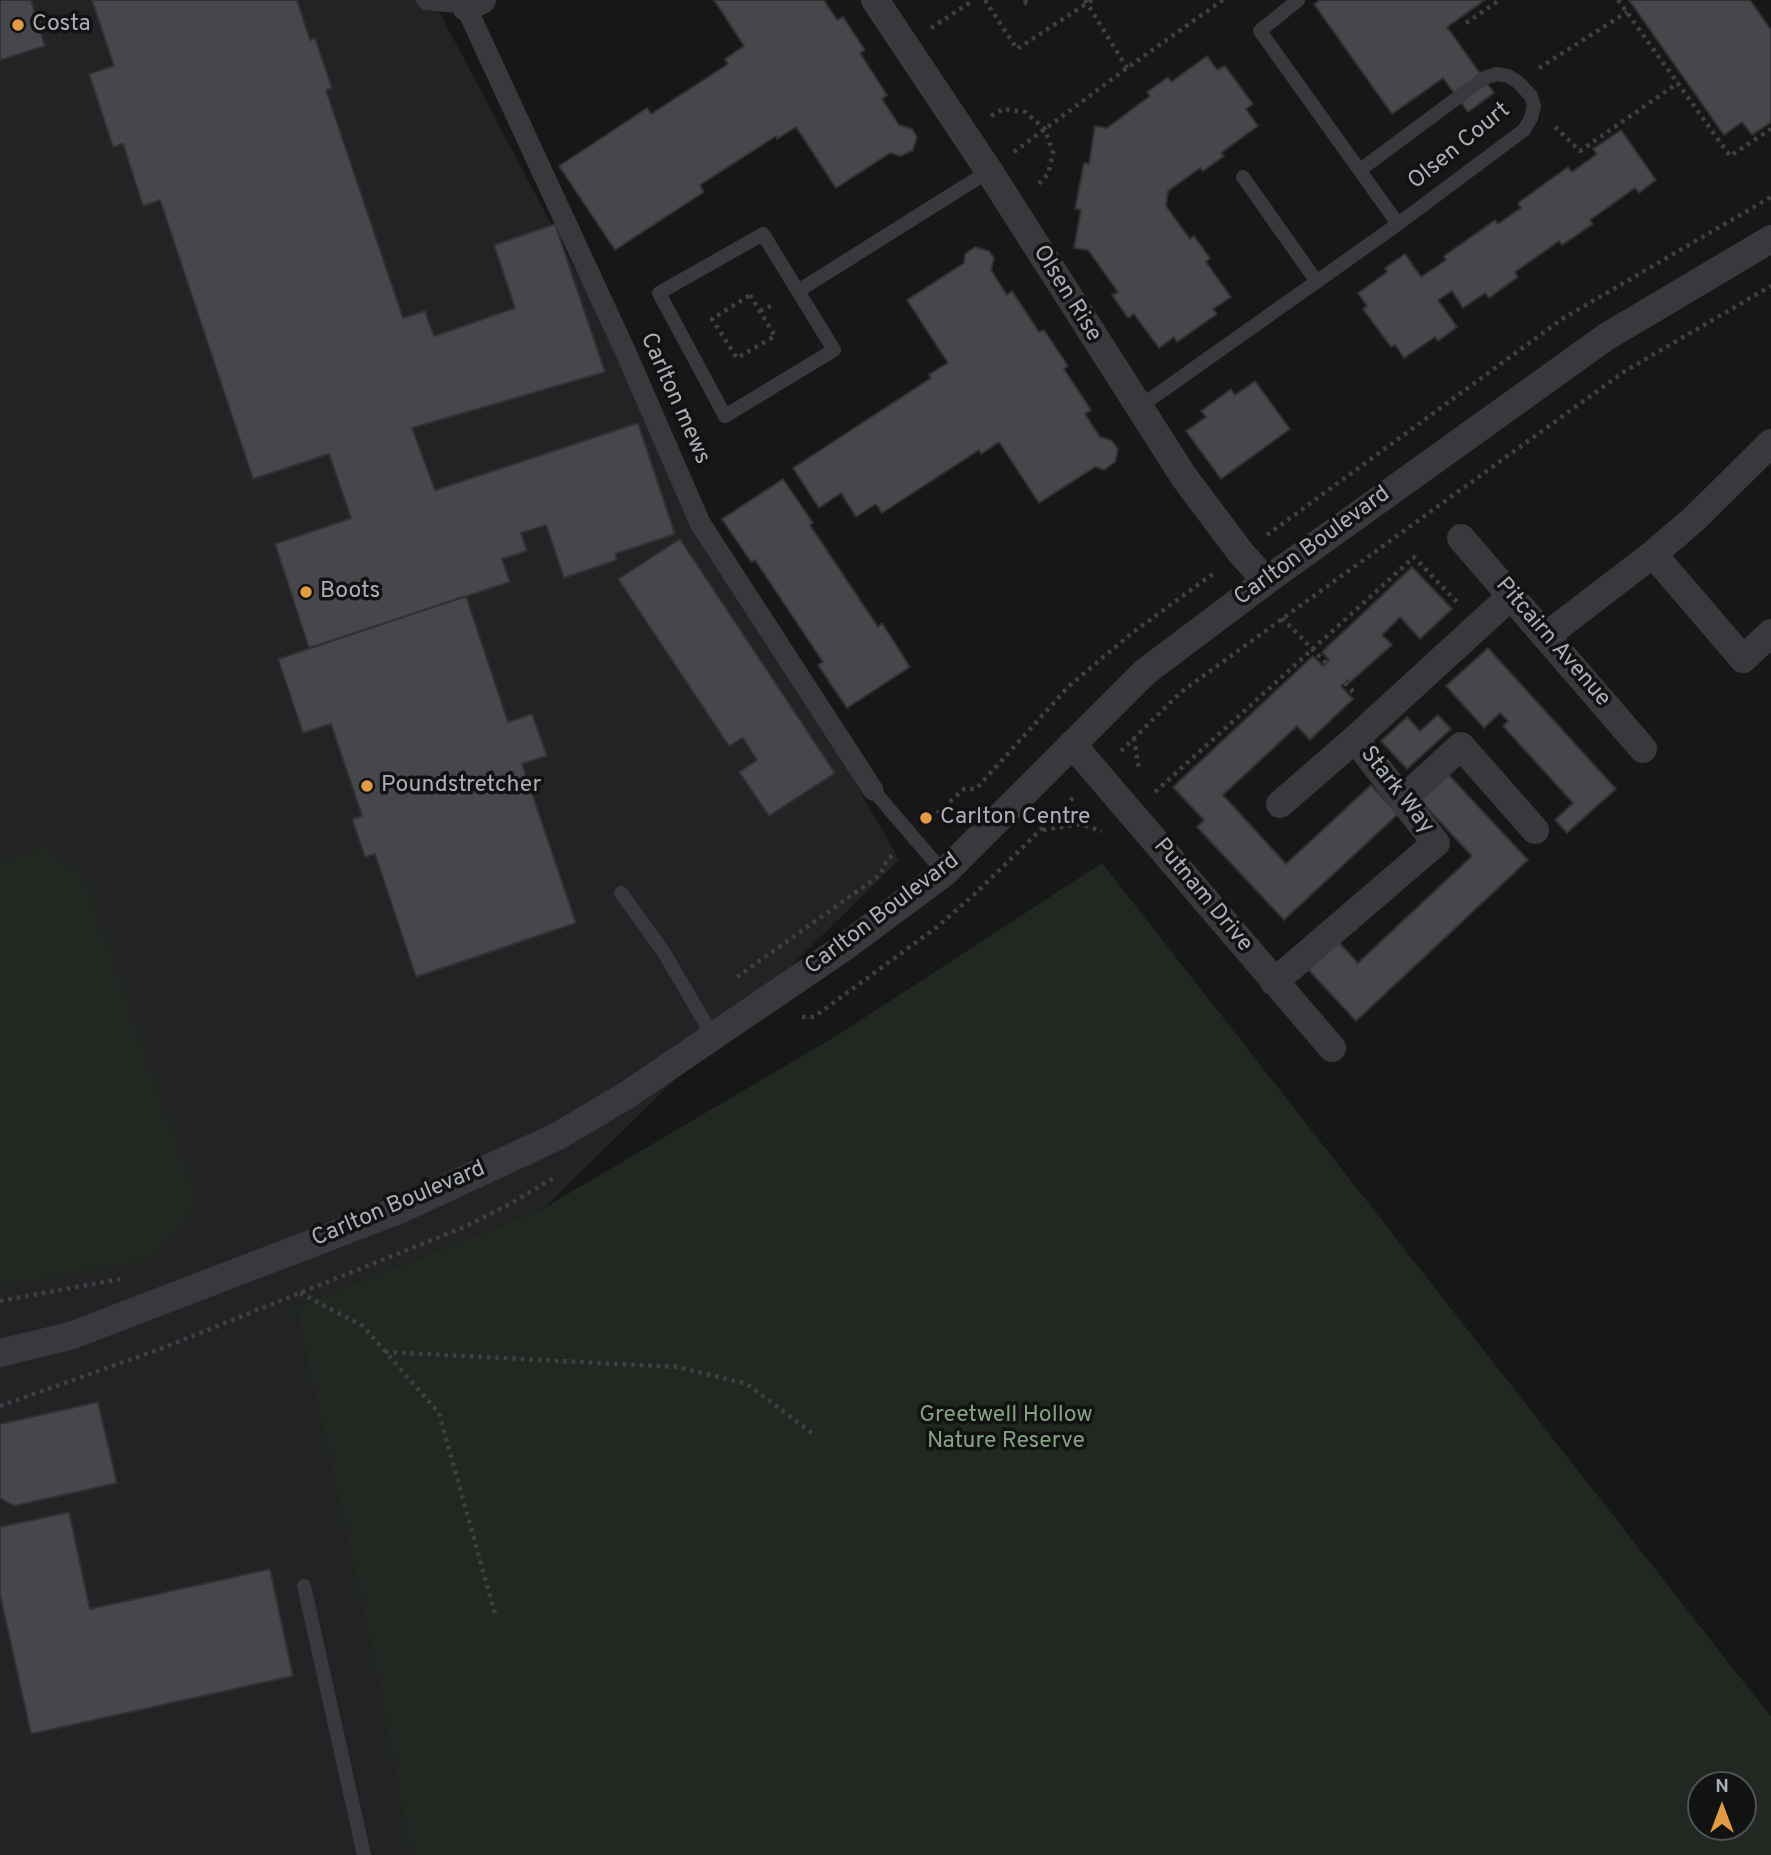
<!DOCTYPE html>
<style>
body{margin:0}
#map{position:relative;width:1771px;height:1855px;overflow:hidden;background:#171718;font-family:Overpass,sans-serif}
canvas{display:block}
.north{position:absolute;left:1687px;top:1771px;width:70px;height:70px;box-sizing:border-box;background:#121213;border:2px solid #4f5155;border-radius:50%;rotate:0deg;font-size:19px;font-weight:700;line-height:28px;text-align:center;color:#aaafb7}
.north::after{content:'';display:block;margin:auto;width:24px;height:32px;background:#e39a44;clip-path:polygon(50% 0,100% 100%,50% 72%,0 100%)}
</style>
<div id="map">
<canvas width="1771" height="1855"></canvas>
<div class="north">N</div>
</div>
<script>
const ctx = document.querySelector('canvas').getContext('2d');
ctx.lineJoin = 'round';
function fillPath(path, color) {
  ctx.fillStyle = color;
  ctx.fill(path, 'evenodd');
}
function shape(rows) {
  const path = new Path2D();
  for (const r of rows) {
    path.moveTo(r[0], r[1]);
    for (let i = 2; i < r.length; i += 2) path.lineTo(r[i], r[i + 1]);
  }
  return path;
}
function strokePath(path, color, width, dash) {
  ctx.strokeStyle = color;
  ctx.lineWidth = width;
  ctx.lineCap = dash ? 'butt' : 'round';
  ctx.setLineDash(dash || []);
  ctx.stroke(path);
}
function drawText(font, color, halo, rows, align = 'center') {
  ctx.font = font + ' Overpass,sans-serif';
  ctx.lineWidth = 7;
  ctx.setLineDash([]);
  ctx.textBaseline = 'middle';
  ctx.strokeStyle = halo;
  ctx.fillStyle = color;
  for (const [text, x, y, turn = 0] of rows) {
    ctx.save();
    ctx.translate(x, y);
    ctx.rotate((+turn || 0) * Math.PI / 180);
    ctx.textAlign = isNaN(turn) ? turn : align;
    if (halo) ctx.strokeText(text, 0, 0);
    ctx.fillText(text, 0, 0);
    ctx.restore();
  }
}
const built = shape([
 [0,0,433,0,703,512,899,860,544,1208,295,1307,420,1855,0,1855]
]);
const green = shape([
 [48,845,58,861,84,875,198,1204,153,1259,0,1287,0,862],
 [1102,863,1771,1717,1771,1855,411,1855,373,1651,295,1307,544,1208,841,1033],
 [1743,1785,1743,1827,1701,1827,1701,1785]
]);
const building = shape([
 [0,0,31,0,45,46,0,60,0,0],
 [92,0,297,0,310,40,315,38,332,88,326,90,403,318,425,311,434,336,515,308,494,245,555,224,605,372,412,428,435,490,638,423,675,534,615,554,617,560,564,578,546,525,521,533,527,551,502,559,510,582,309,648,275,544,351,518,329,454,253,479,160,200,143,206,123,144,113,147,89,74,114,66,92,0],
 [714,0,824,0,837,20,843,17,865,50,860,53,887,95,882,99,899,125,912,129,917,137,913,150,901,156,890,153,836,188,796,127,777,139,776,136,700,185,704,192,615,250,559,166,647,108,651,114,728,64,725,59,744,46,714,0],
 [1320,0,1485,0,1447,27,1494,93,1468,112,1443,78,1392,114,1314,4,1320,0],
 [1629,0,1750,0,1771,30,1771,122,1752,135,1742,122,1724,135,1629,0],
 [1207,56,1217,70,1225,66,1253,104,1246,109,1258,126,1221,153,1224,156,1203,171,1200,168,1168,191,1166,206,1190,239,1194,236,1210,258,1206,262,1231,297,1213,309,1217,314,1177,342,1174,337,1159,348,1134,314,1128,318,1112,295,1118,292,1088,250,1074,248,1081,210,1075,209,1084,163,1089,164,1095,126,1107,128,1150,96,1147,92,1168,77,1171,82,1207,56],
 [1621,130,1656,180,1639,193,1635,188,1590,220,1593,224,1562,245,1559,241,1515,272,1518,277,1489,298,1485,293,1463,308,1452,291,1438,300,1457,327,1438,341,1435,337,1404,358,1395,345,1391,347,1363,309,1367,306,1358,293,1387,272,1385,268,1405,254,1421,277,1446,260,1444,256,1495,220,1498,224,1521,208,1518,203,1568,167,1572,172,1597,154,1593,149,1621,130],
 [975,247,989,251,994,258,991,270,1007,295,1012,291,1039,332,1044,330,1068,366,1064,369,1091,410,1085,414,1100,437,1111,440,1118,449,1115,462,1104,470,1095,467,1039,503,999,442,981,454,979,450,882,513,876,504,856,517,841,493,819,508,793,468,931,378,929,374,948,363,907,300,964,263,965,254,975,247],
 [1255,381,1290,429,1221,479,1186,431,1206,417,1201,411,1231,389,1235,395,1255,381],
 [783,479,813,523,810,525,878,627,882,623,910,667,847,708,818,665,823,662,755,560,751,562,722,519,783,479],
 [680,539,835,773,769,816,739,772,757,760,743,738,729,746,618,579,680,539],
 [1412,567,1452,609,1420,639,1400,617,1382,635,1392,645,1349,683,1348,680,1341,686,1353,699,1310,740,1297,726,1223,795,1286,864,1371,785,1398,814,1284,920,1197,827,1204,820,1173,787,1313,656,1323,666,1329,660,1322,652,1412,567],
 [466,596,508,722,532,714,547,756,522,764,576,923,416,977,375,854,365,857,352,819,362,816,331,724,303,733,278,659,466,596],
 [1488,648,1616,789,1567,833,1555,820,1573,803,1503,726,1508,721,1500,713,1484,728,1446,686,1488,648],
 [1438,715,1451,729,1407,769,1381,741,1407,717,1420,731,1438,715],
 [1446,772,1528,860,1356,1021,1304,965,1334,937,1358,963,1472,856,1418,798,1446,772],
 [98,1402,117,1483,14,1506,0,1498,0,1424,98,1402],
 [69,1512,90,1609,270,1569,293,1676,31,1734,0,1595,0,1527,69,1512]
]);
const path = shape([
 [985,0,1017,49,1092,0],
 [1025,0,1026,3,1030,0],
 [1085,0,1127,68],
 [1618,0,1730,156,1771,129],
 [1466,23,1500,0],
 [931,28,974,0],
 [1539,68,1627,12],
 [991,116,1003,109,1025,112,1045,129,1053,153,1048,174,1036,187],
 [1555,127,1580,151,1678,83],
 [1014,152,1127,68,1223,0],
 [750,295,775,336,737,358,712,319,750,295],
 [760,311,775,304],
 [1267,535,1562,319,1771,197],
 [1282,618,1326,663],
 [1345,683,1355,694],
 [1134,738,1139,770],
 [1121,751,1181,692,1625,371,1771,286],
 [1155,792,1414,557,1458,603],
 [931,819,964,789,976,789,1069,686,1132,633,1214,573],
 [1043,830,1080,824,1102,831],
 [737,977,880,875,887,860,894,854],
 [802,1017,814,1017,937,927,978,891,1075,796],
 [300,1293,363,1326,439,1413,495,1614],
 [0,1301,120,1279],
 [385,1352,677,1367,747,1384,816,1436],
 [0,1406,160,1349,462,1228,510,1204,557,1176]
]);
const service = shape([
 [423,0,426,3,466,7],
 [1360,170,1484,78,1497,74,1508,76,1518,82,1531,96,1534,106,1531,118,1524,130,1398,224],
 [1243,177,1317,282],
 [763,234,834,350,725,416,659,293,763,234],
 [798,291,989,171],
 [1138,408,1398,224,1260,31,1298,0],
 [873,790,944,873],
 [621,893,663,951,714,1038],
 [304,1586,364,1855]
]);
const pedestrian = shape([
 [466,7,627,355,700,523,873,790]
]);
const minor = shape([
 [875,0,989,171,1184,477,1241,553,1266,581],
 [466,7,482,0],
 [1461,538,1643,749],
 [1653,554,1743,659,1771,633],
 [1546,636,1653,554,1694,519,1771,443],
 [1072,744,1332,1048],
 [1402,800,1461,746,1535,830],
 [1280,804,1355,739],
 [1274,982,1436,843,1355,739,1511,596],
 [0,1353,70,1336,399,1210,558,1136,627,1095,843,948,944,873,1145,672,1266,581,1606,337,1771,239]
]);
const markers = [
 [18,25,7,"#e39a44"],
 [306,592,7,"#e39a44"],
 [367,786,7,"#e39a44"],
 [926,818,7,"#e39a44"]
];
const poiNames = [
 ["Costa",32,25],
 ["Boots",320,592],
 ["Poundstretcher",381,786],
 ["Carlton Centre",940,818]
];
const streetNames = [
 ["Olsen Court",1460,147,-39],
 ["Olsen Rise",1066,294,58],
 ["Carlton mews",674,399,66],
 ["Carlton Boulevard",1313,547,-36],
 ["Pitcairn Avenue",1552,643,49],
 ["Stark Way",1396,791,52],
 ["Putnam Drive",1202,896,50],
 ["Carlton Boulevard",883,915,-37],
 ["Carlton Boulevard",399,1205,-23]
];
const parkNames = [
 ["Greetwell Hollow",1006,1416],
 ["Nature Reserve",1006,1442]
];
fillPath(built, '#232325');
fillPath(green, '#212821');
fillPath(building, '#46474b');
strokePath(building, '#313134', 2);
strokePath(path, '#3e4044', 4.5, [3.5, 5]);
strokePath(service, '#38393d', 14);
strokePath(pedestrian, '#38393d', 21);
strokePath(minor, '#38393d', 28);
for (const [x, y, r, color] of markers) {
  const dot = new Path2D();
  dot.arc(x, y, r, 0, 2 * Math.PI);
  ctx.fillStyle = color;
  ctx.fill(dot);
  strokePath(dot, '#121213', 2.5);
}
drawText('23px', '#aaafb7', '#121213', poiNames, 'left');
drawText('23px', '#aaafb7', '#121213', streetNames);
drawText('23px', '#84a182', '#121213', parkNames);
</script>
